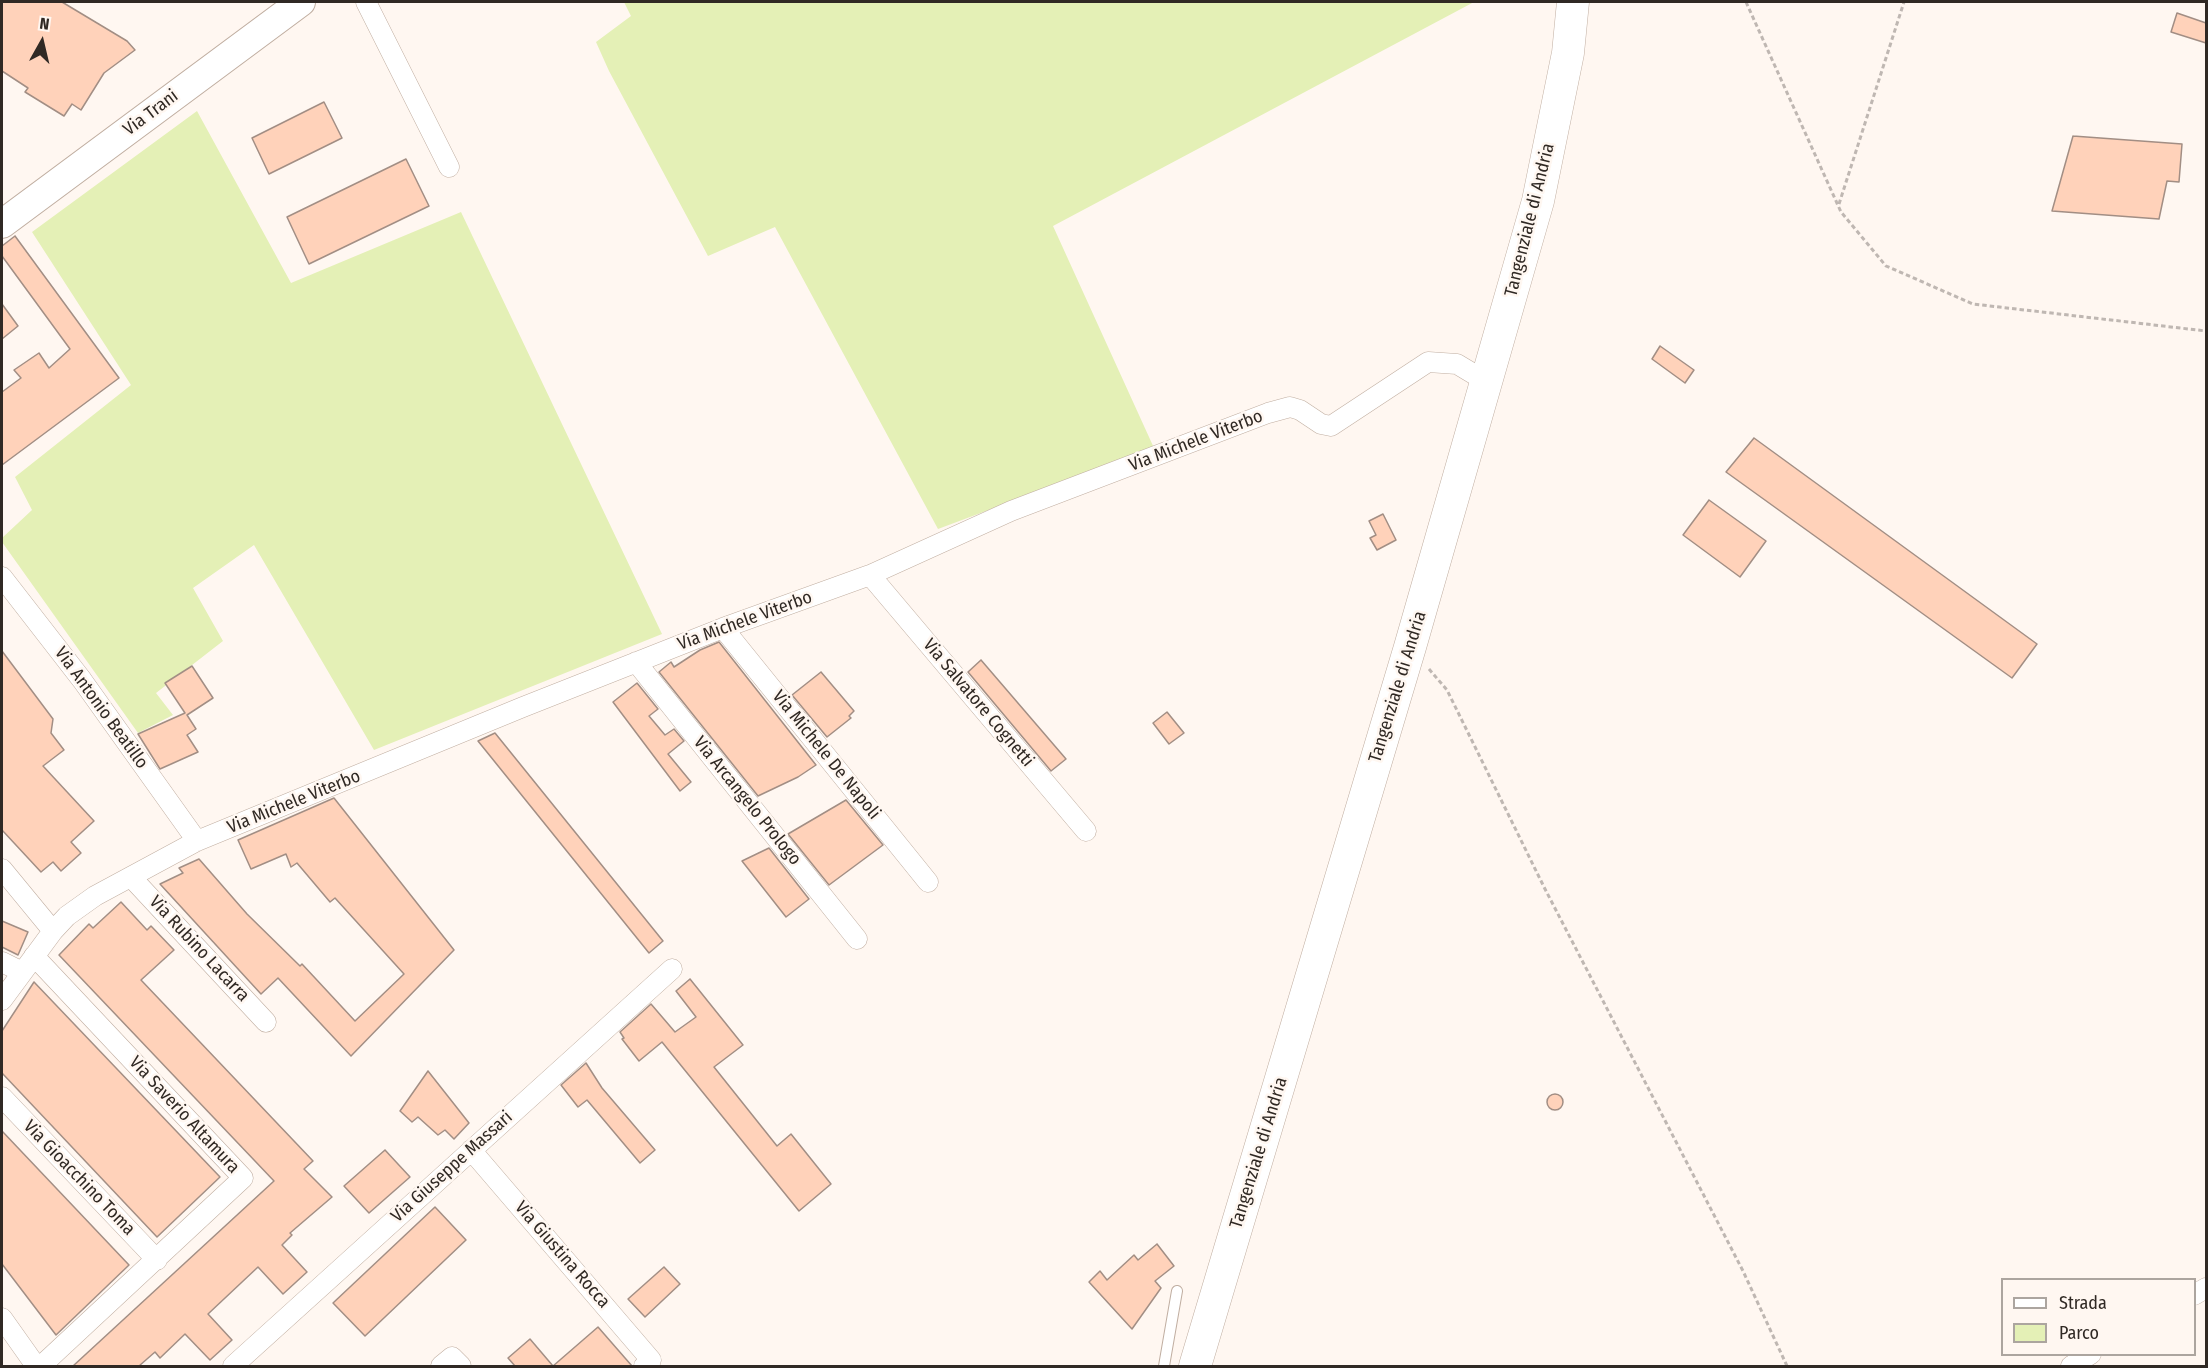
<!DOCTYPE html>
<style>
body{margin:0}
#map{position:relative;width:2208px;height:1368px;overflow:hidden;background:#fff7f1;font-family:"Fira Sans Condensed",sans-serif}
canvas{display:block}
.frame{position:absolute;inset:0;border:3px solid #302924;pointer-events:none}
.legend{position:absolute;left:2001px;top:1278px;width:195px;height:78px;box-sizing:border-box;background:#fff7f1;border:2px solid #aca59f;margin:0;padding:8px 10px;list-style:none;font-size:18px;color:#302924}
.legend li{display:flex;align-items:center;gap:12px;height:30px}
.legend b{width:30px;border:2px solid #aca59f}
.north{position:absolute;left:12px;top:12px;width:60px;height:60px;-webkit-text-stroke:4px #fff7f1;paint-order:stroke;rotate:8deg;font-size:16px;font-weight:700;line-height:24px;text-align:center;color:#302924}
.north::after{content:'';display:block;margin:auto;width:21px;height:27px;background:#302924;clip-path:polygon(50% 0,100% 100%,50% 72%,0 100%)}
</style>
<div id="map">
<canvas width="2208" height="1368"></canvas>
<div class="frame"></div>
<ul class="legend">
<li><b style="height:8px;background:#fff"></b>Strada</li>
<li><b style="height:16px;background:#e4f0b6"></b>Parco</li>
</ul>
<div class="north">N</div>
</div>
<script>
const ctx = document.querySelector('canvas').getContext('2d');
ctx.lineJoin = 'round';
function fillPath(path, color) {
  ctx.fillStyle = color;
  ctx.fill(path, 'evenodd');
}
function shape(rows) {
  const path = new Path2D();
  for (const r of rows) {
    if (r.length === 3) {
      path.moveTo(r[0] + r[2], r[1]);
      path.arc(r[0], r[1], r[2], 0, 2 * Math.PI);
      continue;
    }
    path.moveTo(r[0], r[1]);
    for (let i = 2; i < r.length; i += 2) path.lineTo(r[i], r[i + 1]);
  }
  return path;
}
function strokePath(path, color, width, dash) {
  ctx.strokeStyle = color;
  ctx.lineWidth = width;
  ctx.lineCap = dash ? 'butt' : 'round';
  ctx.setLineDash(dash || []);
  ctx.stroke(path);
}
function drawText(font, color, halo, rows, align = 'center') {
  ctx.font = font + ' "Fira Sans Condensed",sans-serif';
  ctx.lineWidth = 5;
  ctx.setLineDash([]);
  ctx.textBaseline = 'middle';
  ctx.strokeStyle = halo;
  ctx.fillStyle = color;
  for (const [text, x, y, turn = 0] of rows) {
    ctx.save();
    ctx.translate(x, y);
    ctx.rotate((+turn || 0) * Math.PI / 180);
    ctx.textAlign = isNaN(turn) ? turn : align;
    if (halo) ctx.strokeText(text, 0, 0);
    ctx.fillText(text, 0, 0);
    ctx.restore();
  }
}
const green = shape([
 [624,2,1474,2,1053,226,1154,448,938,529,775,227,708,256,609,71,596,42,631,16],
 [197,111,291,283,461,212,662,634,374,750,254,545,193,588,223,641,156,693,173,715,138,733,2,542,2,538,32,510,15,477,131,385,32,232]
]);
const building = shape([
 [2,2,62,2,127,41,135,50,104,73,81,110,72,104,64,116,25,92,28,88,2,71,2,2],
 [2177,13,2206,23,2206,43,2171,32,2177,13],
 [324,102,342,138,269,174,252,138,324,102],
 [2073,136,2182,144,2179,182,2167,181,2159,219,2052,211,2073,136],
 [406,159,429,206,309,264,287,217,406,159],
 [15,236,119,378,2,465,2,392,21,378,14,370,39,353,49,368,70,349,2,256,2,246,15,236],
 [2,304,18,326,2,339,2,304],
 [1660,346,1694,370,1685,383,1652,359,1660,346],
 [1754,438,2037,644,2012,678,1726,472,1754,438],
 [1709,500,1766,541,1740,577,1683,535,1709,500],
 [1383,514,1396,540,1377,550,1370,538,1376,535,1369,521,1383,514],
 [719,642,816,765,798,777,758,796,659,672,671,662,674,667,700,650,719,642],
 [2,651,53,719,51,733,64,750,43,766,94,821,71,842,81,853,61,871,53,862,41,872,2,830,2,651],
 [981,660,1066,759,1051,771,968,672,981,660],
 [192,666,213,698,187,715,196,729,187,735,198,752,160,769,138,734,185,713,165,683,192,666],
 [821,672,854,711,849,716,851,718,827,737,792,695,821,672],
 [637,683,658,709,649,716,665,735,674,729,684,741,668,754,691,782,680,791,613,702,637,683],
 [1167,712,1184,733,1169,744,1153,723,1167,712],
 [495,733,663,941,649,953,478,741,495,733],
 [334,798,454,950,351,1056,278,978,261,994,160,884,183,873,179,868,199,859,247,914,300,966,302,964,355,1021,404,974,335,898,330,902,297,863,291,867,286,854,251,869,238,840,334,798],
 [846,800,883,845,829,885,788,834,846,800],
 [769,848,809,899,786,917,742,861,769,848],
 [121,902,147,930,151,926,174,950,141,980,313,1161,304,1169,332,1197,290,1233,292,1235,282,1245,307,1272,283,1294,258,1267,208,1314,232,1340,210,1360,185,1334,160,1358,155,1352,139,1366,73,1366,274,1181,59,955,89,924,93,928,121,902],
 [2,921,28,932,18,955,2,947,2,921],
 [690,979,743,1045,714,1067,777,1146,791,1134,831,1184,799,1211,662,1042,639,1061,622,1039,624,1038,620,1032,651,1004,675,1032,696,1017,676,991,690,979],
 [34,982,220,1177,157,1237,2,1073,2,1031,34,982],
 [586,1063,602,1088,655,1150,640,1163,587,1100,578,1107,561,1085,586,1063],
 [428,1071,469,1123,454,1139,445,1130,438,1135,418,1117,412,1122,400,1111,428,1071],
 [1555,1102,8],
 [2,1131,129,1265,56,1335,2,1264,2,1131],
 [385,1150,410,1177,369,1213,344,1186,385,1150],
 [435,1207,466,1240,365,1336,333,1303,435,1207],
 [1157,1244,1174,1266,1155,1281,1161,1288,1132,1329,1089,1282,1100,1271,1107,1280,1134,1255,1138,1260,1157,1244],
 [664,1267,680,1284,645,1317,628,1299,664,1267],
 [598,1327,632,1366,515,1366,508,1358,530,1339,553,1366,598,1327]
]);
const path = shape([
 [1746,2,1841,212,1886,266,1973,304,2206,331],
 [1839,204,1904,2],
 [1429,669,1447,690,1545,889,1743,1271,1787,1366]
]);
const lane = shape([
 [1164,1366,1177,1291]
]);
const street = shape([
 [366,2,449,167],
 [870,575,1086,831],
 [2,577,82,680,197,841],
 [723,628,928,882],
 [636,662,857,939],
 [2,869,53,931],
 [131,877,266,1022],
 [34,956,243,1178,41,1366],
 [2,962,22,972],
 [2,1000,53,931,67,916,95,896,197,841,523,707,723,628,870,575,1011,511,1268,413,1290,407,1300,410,1321,424,1331,426,1428,362,1457,364,1487,382],
 [2,1097,157,1260],
 [471,1150,651,1360,644,1366],
 [2194,1295,2206,1288],
 [2,1318,36,1366],
 [233,1366,672,969],
 [441,1366,452,1357,461,1366],
 [2071,1366,2091,1354]
]);
const secondary = shape([
 [2,224,301,2]
]);
const primary = shape([
 [1195,1366,1410,647,1538,201,1568,53,1573,2]
]);
const streetNames = [
 ["Via Trani",151,113,-37],
 ["Tangenziale di Andria",1530,220,-76],
 ["Via Michele Viterbo",1196,441,-21],
 ["Via Michele Viterbo",745,621,-20],
 ["Tangenziale di Andria",1398,687,-73],
 ["Via Salvatore Cognetti",978,703,50],
 ["Via Antonio Beatillo",101,708,54],
 ["Via Michele De Napoli",826,755,51],
 ["Via Arcangelo Prologo",747,801,51],
 ["Via Michele Viterbo",294,802,-22],
 ["Via Rubino Lacarra",199,949,47],
 ["Via Saverio Altamura",184,1115,47],
 ["Tangenziale di Andria",1259,1153,-73],
 ["Via Giuseppe Massari",452,1167,-42],
 ["Via Gioacchino Toma",79,1178,46],
 ["Via Giustina Rocca",562,1255,49]
];
fillPath(green, '#e4f0b6');
fillPath(building, '#ffd2ba');
strokePath(building, '#a28e84', 1.5);
strokePath(lane, '#c0aea1', 12);
strokePath(street, '#c0aea1', 21);
strokePath(secondary, '#c0aea1', 30);
strokePath(primary, '#c0aea1', 33);
strokePath(path, '#bfb7b2', 3, [4.5, 3]);
strokePath(lane, '#fff', 10);
strokePath(street, '#fff', 20);
strokePath(secondary, '#fff', 28);
strokePath(primary, '#fff', 32);
drawText('18px', '#302924', '#fff7f1', streetNames);
</script>
